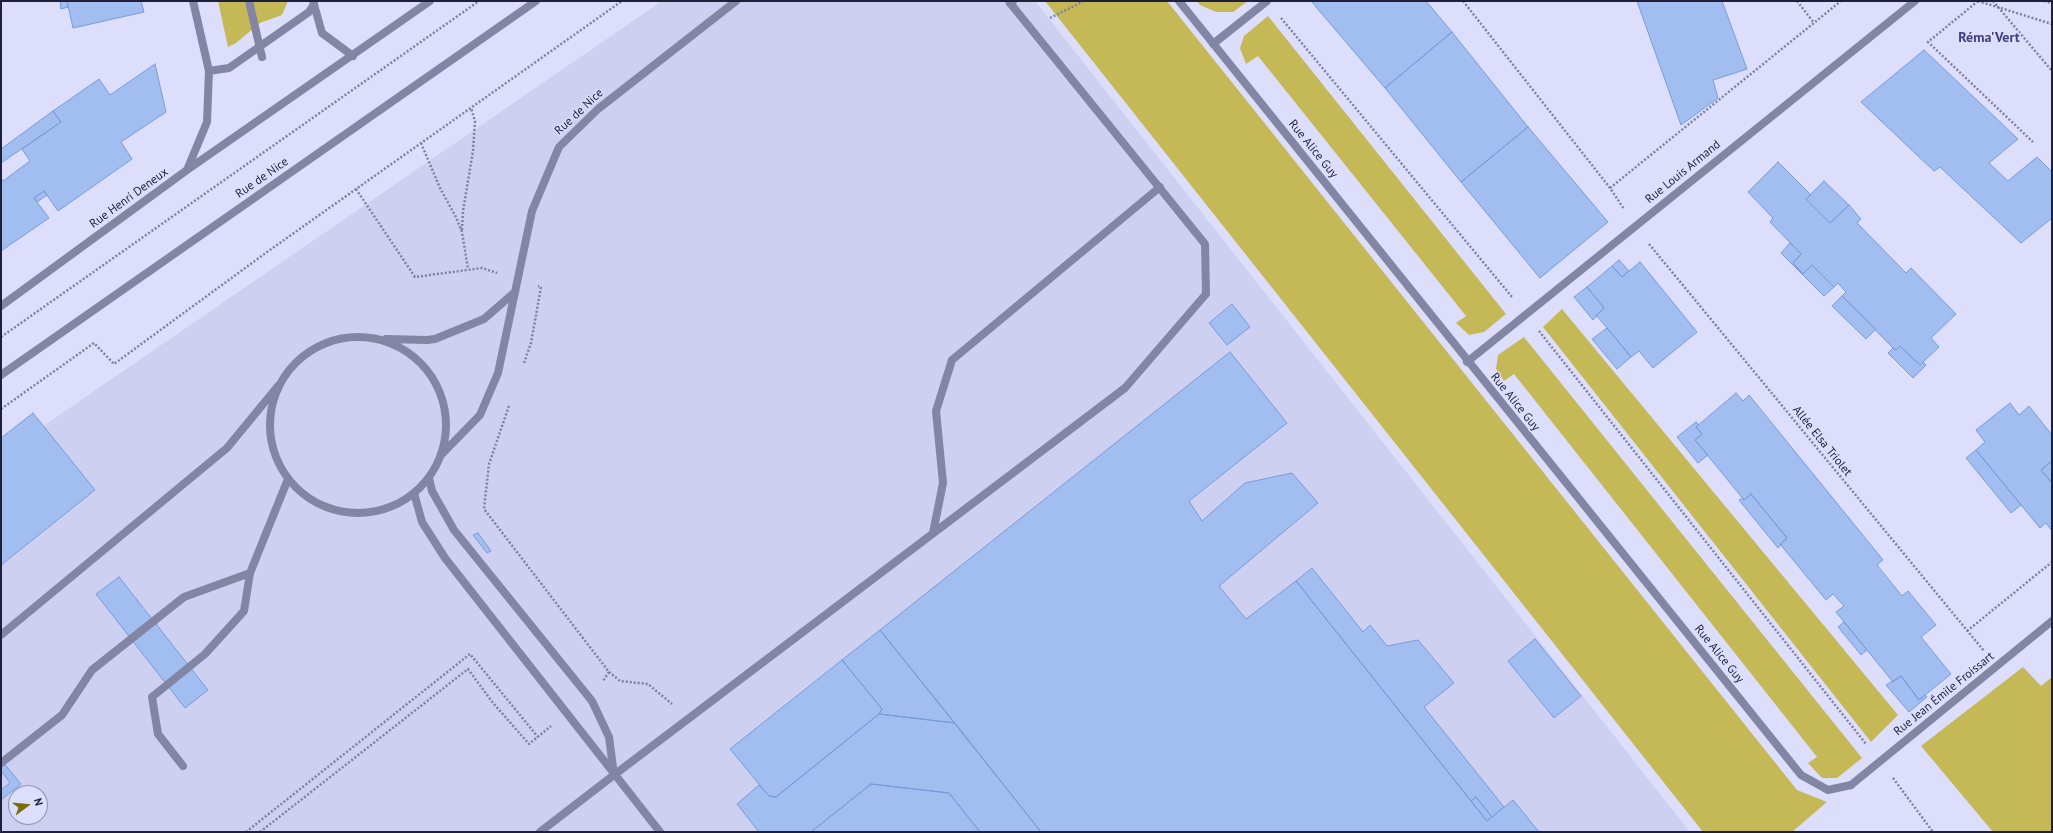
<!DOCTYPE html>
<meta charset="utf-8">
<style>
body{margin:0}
#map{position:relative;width:2053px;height:833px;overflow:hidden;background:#dcdefc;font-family:"PT Sans",sans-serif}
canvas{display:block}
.frame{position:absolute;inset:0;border:2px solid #1f1f3b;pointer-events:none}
.north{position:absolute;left:8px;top:785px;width:40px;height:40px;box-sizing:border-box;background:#dcdefc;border:1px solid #9092af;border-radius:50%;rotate:74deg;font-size:11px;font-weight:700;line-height:16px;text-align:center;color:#1f1f3b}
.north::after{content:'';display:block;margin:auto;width:14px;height:18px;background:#786d0a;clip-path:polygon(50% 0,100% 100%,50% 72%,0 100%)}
</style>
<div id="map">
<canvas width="2053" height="833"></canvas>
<div class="frame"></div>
<div class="north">N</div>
</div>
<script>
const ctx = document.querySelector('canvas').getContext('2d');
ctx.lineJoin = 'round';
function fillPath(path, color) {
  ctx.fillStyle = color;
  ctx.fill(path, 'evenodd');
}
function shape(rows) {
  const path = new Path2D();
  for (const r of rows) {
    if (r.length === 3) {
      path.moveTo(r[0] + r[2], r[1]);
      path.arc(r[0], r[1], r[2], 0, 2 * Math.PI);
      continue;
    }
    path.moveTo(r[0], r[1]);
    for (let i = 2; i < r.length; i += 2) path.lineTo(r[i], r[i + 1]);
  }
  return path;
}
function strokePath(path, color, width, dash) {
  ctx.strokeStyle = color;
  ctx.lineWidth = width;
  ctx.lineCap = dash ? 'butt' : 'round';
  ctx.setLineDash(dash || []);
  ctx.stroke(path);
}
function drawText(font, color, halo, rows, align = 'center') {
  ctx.font = font + ' "PT Sans",sans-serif';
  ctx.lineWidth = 3;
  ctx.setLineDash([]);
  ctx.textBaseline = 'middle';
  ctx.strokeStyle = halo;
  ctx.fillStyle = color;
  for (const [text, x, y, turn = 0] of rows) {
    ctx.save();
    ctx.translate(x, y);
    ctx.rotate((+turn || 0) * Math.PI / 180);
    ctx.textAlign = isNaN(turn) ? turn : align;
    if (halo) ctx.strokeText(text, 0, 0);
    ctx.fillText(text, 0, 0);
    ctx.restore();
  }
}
const built = shape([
 [662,1,1035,1,1690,832,1,832,1,455],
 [16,793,40,793,40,817,16,817]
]);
const green = shape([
 [218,1,288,1,282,15,260,23,236,43,228,47],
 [1045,1,1167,1,1797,790,1827,802,1792,832,1703,832],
 [1197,1,1248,1,1233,12,1216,12,1200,5],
 [1268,16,1506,314,1484,332,1469,335,1456,323,1466,316,1258,56,1246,64,1240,48,1244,36],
 [1562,309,1898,715,1871,742,1543,327],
 [1524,337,1862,758,1837,778,1822,778,1808,763,1817,757,1514,374,1504,381,1496,369,1498,355],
 [2023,667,2041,686,2052,677,2052,832,1993,832,1921,746]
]);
const building = shape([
 [60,1,67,1,68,7,61,9,60,1],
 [67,1,141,1,144,12,73,28,67,1],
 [1311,1,1426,1,1452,32,1385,88,1311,1],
 [1637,1,1722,1,1747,69,1713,80,1718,98,1681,125,1637,1],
 [1452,32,1528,127,1461,182,1385,88,1452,32],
 [1924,50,2018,139,1989,163,2008,181,2037,157,2052,172,2052,218,2021,243,1940,167,1934,171,1861,102,1924,50],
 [155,64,166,112,121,142,132,159,58,211,44,191,34,198,49,218,1,251,1,178,3,181,30,161,22,149,61,122,53,111,99,79,110,95,155,64],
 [53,111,61,122,1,163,1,149,53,111],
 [1528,127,1608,222,1540,278,1461,182,1528,127],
 [1778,162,1811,195,1806,199,1830,223,1849,205,1861,219,1857,223,1906,273,1911,268,1956,314,1931,338,1939,347,1920,365,1900,346,1896,350,1893,348,1842,296,1846,292,1838,283,1834,287,1812,265,1803,274,1793,263,1801,254,1770,222,1773,218,1748,192,1778,162],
 [1824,181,1849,205,1830,223,1806,199,1824,181],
 [44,191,47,195,37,202,34,198,44,191],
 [1790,243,1801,254,1793,263,1803,274,1812,265,1834,287,1824,296,1781,253,1790,243],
 [1619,260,1629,271,1622,277,1612,266,1619,260],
 [1640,262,1697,332,1653,368,1639,351,1631,357,1607,328,1596,315,1604,308,1587,287,1612,266,1622,277,1640,262],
 [1587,287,1604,308,1593,320,1574,297,1587,287],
 [1842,296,1876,329,1866,339,1832,306,1842,296],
 [1232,304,1250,327,1227,345,1209,323,1232,304],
 [1607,328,1631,357,1617,369,1592,339,1607,328],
 [1900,346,1920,365,1923,362,1926,365,1913,378,1888,353,1893,348,1896,350,1900,346],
 [1230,352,1287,423,1189,501,1202,521,1245,483,1292,473,1318,503,1219,586,1246,619,1296,581,1487,821,1513,800,1539,832,1041,832,880,630,1230,352],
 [1736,393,1743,401,1749,395,1883,560,1877,565,1902,596,1908,591,1936,625,1921,637,1951,674,1919,700,1901,676,1893,682,1836,612,1844,606,1833,594,1826,600,1780,544,1787,538,1751,494,1744,500,1695,440,1702,434,1696,427,1736,393],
 [2010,403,2019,415,2029,406,2052,435,2052,461,2041,470,2052,483,2052,531,2046,523,2040,528,1976,450,1985,442,1976,430,2010,403],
 [33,413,95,490,1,565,1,438,33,413],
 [1696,422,1699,425,1696,427,1702,434,1695,440,1708,455,1698,463,1677,437,1696,422],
 [1976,450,2021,505,2011,513,1966,458,1976,450],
 [2052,461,2052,483,2041,470,2052,461],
 [1751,494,1787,538,1778,548,1739,500,1743,498,1744,500,1751,494],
 [478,533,491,551,487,553,473,535,478,533],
 [1312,568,1363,632,1370,625,1387,646,1418,640,1454,683,1424,707,1504,807,1492,817,1476,797,1471,801,1296,581,1312,568],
 [119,577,208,690,185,708,96,594,119,577],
 [1844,622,1867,650,1861,655,1838,627,1844,622],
 [880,630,955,723,879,714,882,709,842,660,880,630],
 [1535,639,1581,696,1554,718,1508,661,1535,639],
 [842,660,882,709,879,714,776,797,769,796,730,749,842,660],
 [1901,676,1919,700,1925,695,1927,697,1909,712,1886,685,1901,676],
 [879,714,955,723,1041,832,980,832,949,793,871,784,811,832,759,832,737,804,759,785,769,796,776,797,879,714],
 [1,760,21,784,1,800,1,790,10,783,3,773,1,774,1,760],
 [871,784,949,793,980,832,811,832,871,784],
 [1476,797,1492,817,1487,821,1471,801,1476,797]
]);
const path = shape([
 [1463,1,1610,188,1624,209],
 [1797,1,1814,23],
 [1978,1,1928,42,2033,142],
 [1978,1,2052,24],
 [1993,1,2052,71],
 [2044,1,2052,3],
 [1050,18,1084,1],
 [1281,18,1512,297],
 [421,143,440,188,456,217,462,232,468,269],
 [1610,188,1841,1],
 [356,189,415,277,482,268,497,273],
 [462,230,463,211,473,151,475,121,471,108],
 [1649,244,1984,651],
 [1539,331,1866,744],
 [1,337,479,1],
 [524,363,531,343,541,287,538,286],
 [509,406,489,464,484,509,609,672,603,681],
 [1,409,94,343,114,364,267,252,622,1],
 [1967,631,2052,562],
 [609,672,620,681,648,684,672,704],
 [1893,778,1933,832],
 [246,832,470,654,538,737],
 [260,832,468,669,493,703,529,744,551,726]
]);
const service = shape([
 [429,478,432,491,454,530,592,701,609,737,614,775],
 [414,493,422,522,445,558,660,832],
 [933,533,943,483,936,411,952,360,1160,187],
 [1,635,227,448,278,386],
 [1,763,62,715,92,670,184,597,250,573,288,479],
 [183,766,158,734,152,697,205,654,244,611,250,573],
 [614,775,1125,388,1206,294,1205,244,1010,3],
 [1851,785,2052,621]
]);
const pedestrian = shape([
 [249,1,262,57]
]);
const minor = shape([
 [313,1,322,33,353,56],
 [1009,1,1010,3,1013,1],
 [1179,1,1801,775,1828,790,1851,785],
 [1213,44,1267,1],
 [209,71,229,68,309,12,314,4],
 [187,170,207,122,209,71,193,1],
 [1,306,187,170,430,1],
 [358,425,88],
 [386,339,427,340,435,339,484,319,515,292],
 [1467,362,1915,1],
 [1,375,536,1],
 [441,455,480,415,498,373,532,211,559,147,598,109,736,1],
 [540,832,614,775]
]);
const streetNames = [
 ["Rue de Nice",579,112,-43],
 ["Rue Alice Guy",1313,149,51],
 ["Rue Louis Armand",1683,172,-39],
 ["Rue de Nice",262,178,-35],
 ["Rue Henri Deneux",129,198,-36],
 ["Rue Alice Guy",1515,402,51],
 ["Allée Elsa Triolet",1822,441,51],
 ["Rue Alice Guy",1719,654,51],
 ["Rue Jean Émile Froissart",1944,694,-39]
];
const quarterNames = [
 ["Réma'Vert",1989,38]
];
fillPath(built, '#ced0f1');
fillPath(green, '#c5b957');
fillPath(building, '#a2bef1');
strokePath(building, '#789adb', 1);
strokePath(path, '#7f809d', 2.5, [2, 2]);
strokePath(service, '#8385a4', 8);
strokePath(pedestrian, '#8385a4', 8);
strokePath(minor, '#8385a4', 8);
drawText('12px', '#1f1f3b', '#dcdefc', streetNames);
drawText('bold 14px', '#413f7e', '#dcdefc', quarterNames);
</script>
